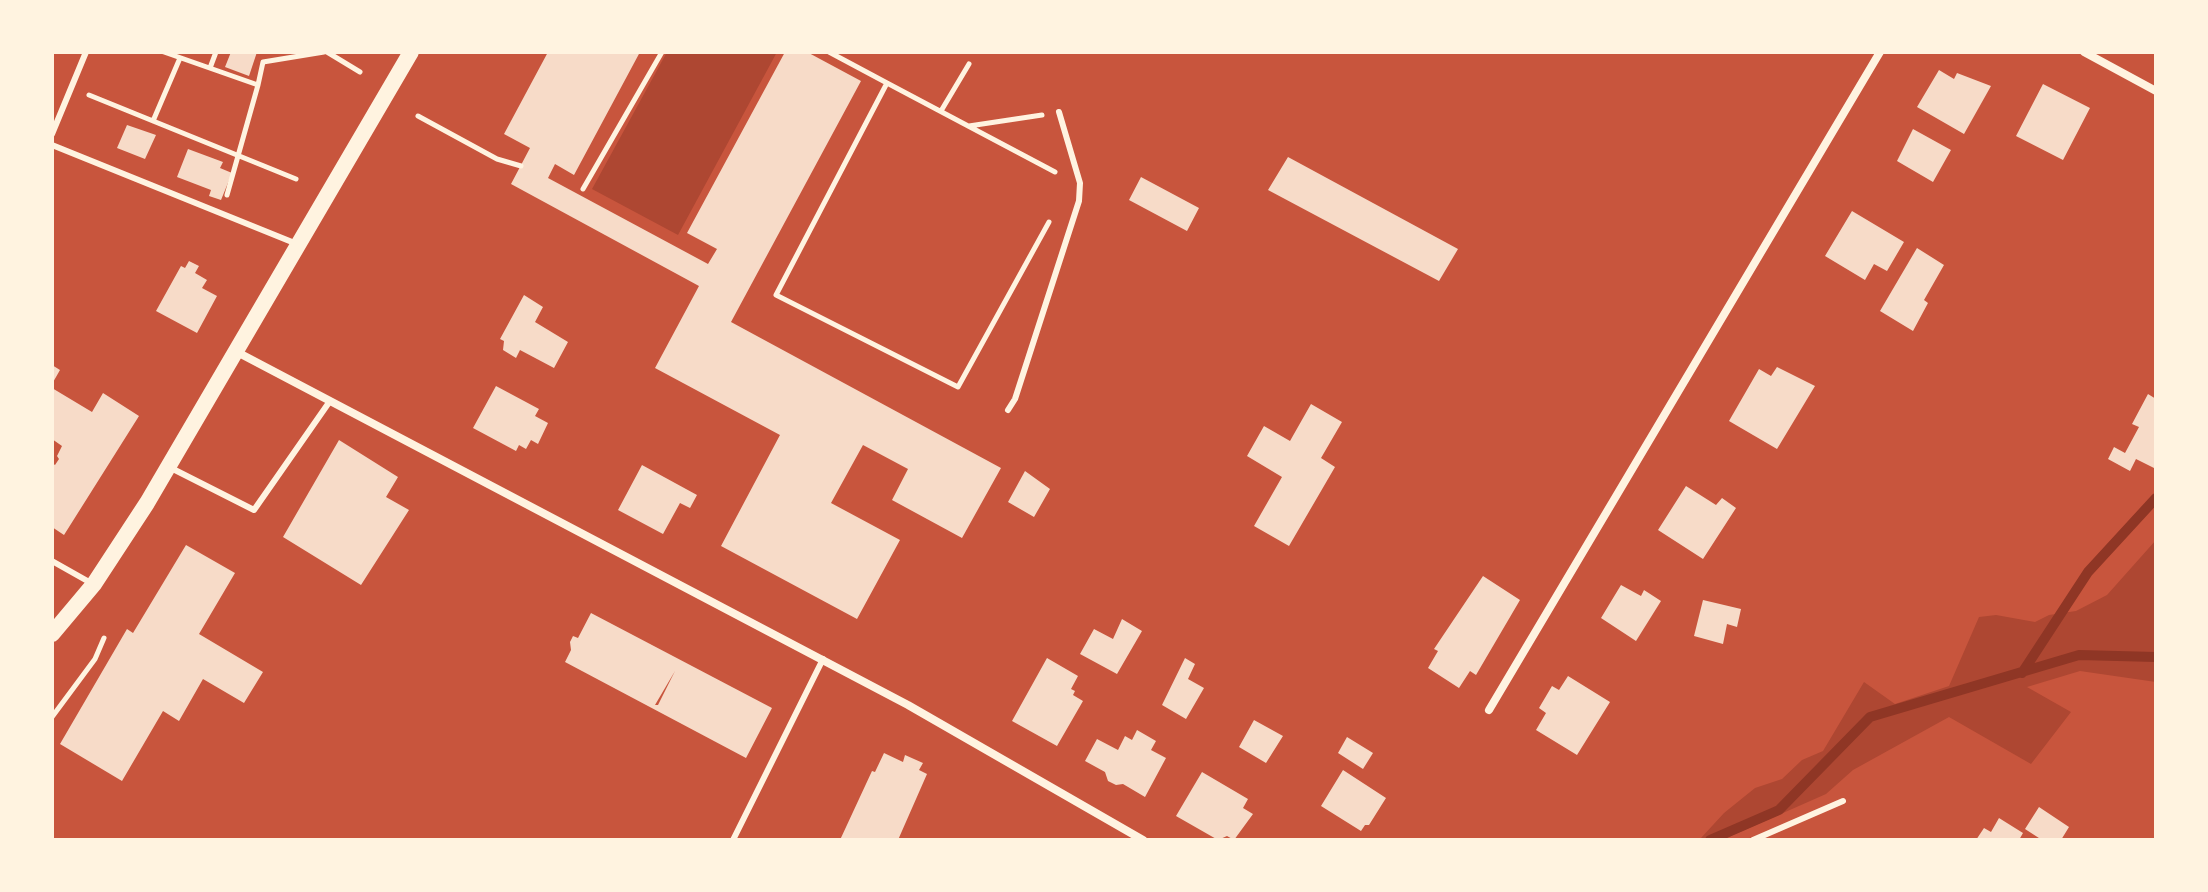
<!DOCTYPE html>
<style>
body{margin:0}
#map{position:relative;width:2208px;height:892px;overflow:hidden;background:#c8553d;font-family:Manrope,sans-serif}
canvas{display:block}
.frame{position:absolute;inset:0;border:54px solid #fff3e0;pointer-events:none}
</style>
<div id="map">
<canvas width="2208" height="892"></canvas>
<div class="frame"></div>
</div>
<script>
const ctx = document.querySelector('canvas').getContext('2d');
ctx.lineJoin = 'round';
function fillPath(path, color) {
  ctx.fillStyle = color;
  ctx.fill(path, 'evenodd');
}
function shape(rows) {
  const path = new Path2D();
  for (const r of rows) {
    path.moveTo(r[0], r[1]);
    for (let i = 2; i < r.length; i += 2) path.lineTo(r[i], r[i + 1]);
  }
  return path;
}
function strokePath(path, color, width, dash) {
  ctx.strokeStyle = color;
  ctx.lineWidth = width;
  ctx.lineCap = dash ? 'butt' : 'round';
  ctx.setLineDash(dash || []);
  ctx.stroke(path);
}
const green = shape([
 [667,52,777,52,678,235,592,189],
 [2156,540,2156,682,2080,671,2027,687,2071,712,2031,764,1949,717,1853,770,1826,794,1722,840,1701,838,1724,813,1755,788,1782,779,1802,760,1823,751,1864,682,1895,704,1949,686,1979,617,1996,615,2035,622,2049,615,2076,611,2107,595]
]);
const stream = shape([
 [2022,673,2088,572,2156,498],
 [1710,840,1779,810,1870,717,2079,655,2156,657]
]);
const building = shape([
 [231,52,257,52,249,76,225,67],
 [548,52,640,52,574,175,555,164,548,178,708,264,717,249,687,233,785,52,807,52,861,81,731,322,1001,468,962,538,892,500,908,469,863,445,831,503,900,540,857,619,721,546,780,435,655,368,699,286,511,184,530,148,504,134],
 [1939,70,1954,79,1957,73,1991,86,1964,134,1917,107],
 [2043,84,2090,108,2063,160,2016,136],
 [127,125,156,135,145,159,117,148],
 [1913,129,1951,150,1933,182,1897,161],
 [188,149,223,162,220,168,232,173,221,200,209,196,211,190,177,177],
 [1288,157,1458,249,1439,281,1268,190],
 [1141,177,1199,208,1187,231,1129,200],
 [1852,211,1904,242,1887,271,1874,264,1865,280,1825,256],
 [1917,248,1944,265,1924,300,1928,303,1913,331,1880,311],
 [189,261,199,266,195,273,207,280,202,288,217,296,197,333,156,311,181,266,185,268],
 [524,295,543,307,535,322,568,342,554,368,520,350,516,358,503,350,504,341,500,339],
 [52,365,60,370,52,384],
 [1777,367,1815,386,1777,449,1729,421,1759,369,1771,376],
 [496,386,539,409,535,416,548,423,538,444,531,440,526,449,519,445,516,451,473,428],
 [52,388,92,412,103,393,139,416,64,535,52,527,52,463,55,465,59,459,57,456,62,446,52,439],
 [2148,394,2156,399,2156,469,2136,459,2130,471,2108,459,2114,447,2125,453,2139,427,2132,424],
 [1311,404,1342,422,1321,458,1335,467,1289,546,1254,526,1282,477,1247,456,1264,426,1290,441],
 [339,440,398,477,386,497,409,510,361,585,283,537],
 [642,465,697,495,690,508,680,503,663,534,618,510],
 [1025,471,1050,489,1034,517,1008,502],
 [1686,486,1716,505,1722,498,1736,508,1703,559,1658,530],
 [186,545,235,573,199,634,263,672,244,703,203,679,179,721,163,711,122,781,60,744,127,629,133,633],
 [1483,576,1520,600,1476,675,1470,671,1459,688,1428,668,1438,651,1434,649],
 [1621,585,1641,596,1644,590,1661,601,1636,641,1601,618],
 [1703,600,1741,609,1737,627,1727,624,1723,644,1694,636],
 [591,613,772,708,746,758,565,662,571,650,570,642,573,636,578,638],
 [675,671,658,705,655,705],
 [1122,619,1142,631,1117,674,1080,654,1094,629,1113,639],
 [1047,658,1078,676,1071,689,1075,691,1073,695,1083,701,1057,746,1012,721],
 [1185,658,1195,664,1188,679,1204,688,1186,719,1162,705],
 [1568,676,1610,702,1577,755,1536,730,1546,713,1539,708,1552,686,1559,690],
 [1254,720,1283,736,1266,763,1239,747],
 [1137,730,1156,741,1151,750,1166,758,1145,797,1123,784,1116,785,1108,781,1105,772,1085,761,1097,739,1118,750,1125,736,1132,740],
 [1347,737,1373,753,1363,769,1338,753],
 [884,753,903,762,905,755,923,763,919,770,927,774,898,840,840,840,872,771,875,772],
 [1343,770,1386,798,1369,825,1365,825,1361,831,1321,806],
 [1202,772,1248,799,1243,808,1253,814,1234,840,1227,836,1218,840,1176,816],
 [2039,807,2069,827,2061,840,2042,840,2025,829],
 [1999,818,2023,833,2019,840,1976,840,1984,828,1991,832]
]);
const path = shape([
 [164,52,258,85,263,62,324,52],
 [327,52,360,72],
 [829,52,887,83,776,295,958,387,1049,222],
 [210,68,216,52],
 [887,83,1055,172],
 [89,95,296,179],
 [941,111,969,64],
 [418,116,497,159,521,166],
 [153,121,180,58],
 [969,126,1042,115],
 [583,189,662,52],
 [227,195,258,85],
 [52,717,95,659,104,638]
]);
const service = shape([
 [52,134,86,52],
 [52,145,297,244],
 [1008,410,1015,399,1079,201,1080,183,1059,112],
 [169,467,254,510,330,401],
 [52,561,91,583],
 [733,840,823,659],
 [1753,840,1843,801]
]);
const minor = shape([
 [2084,52,2156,91],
 [237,352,908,705,1143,840],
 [1489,710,1880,52]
]);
const secondary = shape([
 [52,634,94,584,147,503,411,52]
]);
fillPath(green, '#ae4732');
strokePath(stream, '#8f3625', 10);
fillPath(building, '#f7dbc8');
strokePath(path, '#fff3e0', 5);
strokePath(service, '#fff3e0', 6);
strokePath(minor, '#fff3e0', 8);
strokePath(secondary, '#fff3e0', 16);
</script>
